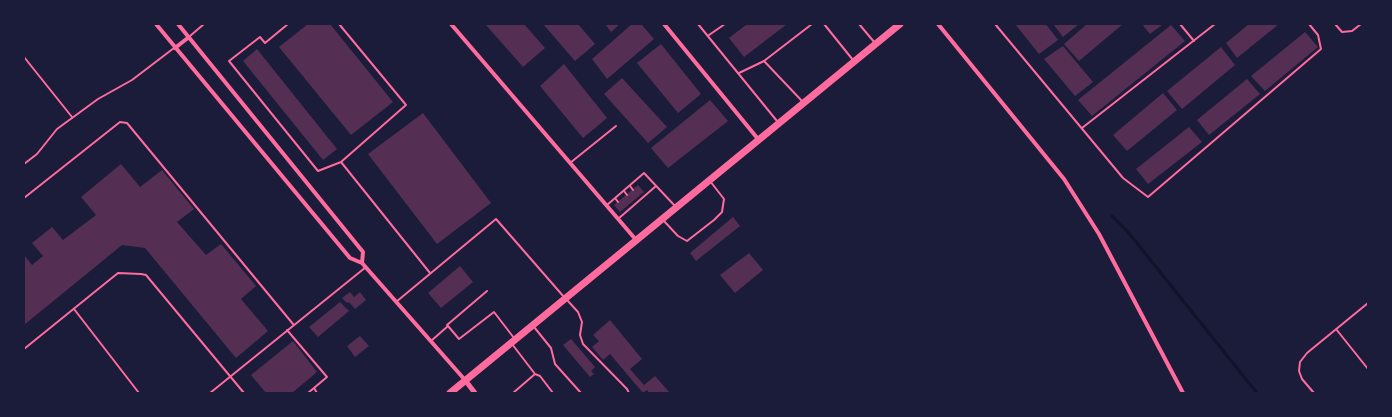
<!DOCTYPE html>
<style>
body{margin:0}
#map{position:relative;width:1392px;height:417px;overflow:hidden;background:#1b1b3a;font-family:Roboto,sans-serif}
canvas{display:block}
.frame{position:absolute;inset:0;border:25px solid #1b1b3a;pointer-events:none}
</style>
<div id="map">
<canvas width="1392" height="417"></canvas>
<div class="frame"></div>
</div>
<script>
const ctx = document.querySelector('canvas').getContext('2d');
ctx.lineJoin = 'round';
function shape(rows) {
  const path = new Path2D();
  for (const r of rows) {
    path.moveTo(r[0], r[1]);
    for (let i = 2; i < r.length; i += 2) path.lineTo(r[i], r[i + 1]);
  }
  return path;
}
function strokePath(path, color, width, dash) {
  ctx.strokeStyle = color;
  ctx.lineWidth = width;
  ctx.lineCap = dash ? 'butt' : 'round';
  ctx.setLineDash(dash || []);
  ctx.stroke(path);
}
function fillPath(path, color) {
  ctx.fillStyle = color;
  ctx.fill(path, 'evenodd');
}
const stream = shape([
 [1112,216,1128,232,1257,393]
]);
const building = shape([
 [308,24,330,24,393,102,351,135,279,47],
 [485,24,524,24,545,48,523,67],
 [543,24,578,24,595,44,575,61],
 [605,24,620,24,611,32],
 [632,24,641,24,654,39,607,79,592,59],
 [747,24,787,24,744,57,729,38],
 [1015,24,1046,24,1058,40,1039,54],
 [1053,24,1079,24,1063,37],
 [1087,24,1123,24,1079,61,1064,44],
 [1142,24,1163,24,1150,34],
 [1249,24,1279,24,1237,58,1226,43],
 [1171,25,1185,41,1092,116,1078,100],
 [1305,32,1318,47,1265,91,1251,76],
 [661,44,701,94,678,113,637,63],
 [1063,46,1093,82,1075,96,1044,59],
 [1221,47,1235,65,1182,109,1167,91],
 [257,49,337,149,323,160,243,61],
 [564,64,607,118,583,138,540,86],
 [622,78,667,127,648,143,604,94],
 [1247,79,1260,94,1209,135,1197,120],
 [1163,93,1177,110,1127,151,1113,135],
 [710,100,728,121,668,168,651,148],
 [423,113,491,203,437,244,368,154],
 [1189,127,1202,142,1148,184,1136,169],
 [121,164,140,187,162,170,194,209,177,222,206,255,221,244,256,286,241,299,268,331,236,358,145,248,122,245,24,325,24,255,32,265,43,256,32,243,52,227,63,240,96,215,81,197],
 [638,185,644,192,620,212,614,205],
 [733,217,740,226,696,261,690,253],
 [749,253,763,270,735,293,720,275],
 [460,266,473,282,441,308,428,293],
 [350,292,354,297,360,292,366,300,355,309,349,302,347,303,342,298],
 [340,302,349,311,318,337,309,327],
 [610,320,642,359,630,369,644,385,655,376,670,393,649,393,647,390,643,393,610,354,603,360,592,347,599,341,593,335],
 [360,336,369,346,355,357,347,346],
 [571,339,595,367,591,371,594,374,590,377,563,345],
 [293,341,317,372,292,393,266,393,251,375]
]);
const service = shape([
 [288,24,265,43,260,37,229,61,318,171,341,162,406,105,339,24],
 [698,24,777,121],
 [824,24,853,60],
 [859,24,875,43],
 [995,24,1123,178,1148,197,1321,49,1318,35,1309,24],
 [1180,24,1194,41],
 [1335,24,1342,32,1352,31,1361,24],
 [709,35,725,24],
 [190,36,204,24],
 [24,57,72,117],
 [764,61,802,101],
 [739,73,764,61,812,24],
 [1082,128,1215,24],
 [341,162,430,273],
 [570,163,616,126],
 [24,164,37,154,57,129,98,99,132,80,174,48],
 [630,186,633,190],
 [624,191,627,195],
 [24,198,120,122,127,123,293,324],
 [615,198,618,202],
 [607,205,644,173,675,206],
 [618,219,656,186],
 [663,220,678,236,687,241,714,220,722,212,724,199,710,181],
 [567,300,578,312,582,322,580,335,583,344,627,389,629,393],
 [396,302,496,219,564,297],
 [74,309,139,393],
 [448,326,447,325,487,291],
 [534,327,551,348,555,364,581,393],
 [1336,329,1368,369],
 [287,330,327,377,308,393],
 [431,341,448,326,459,339,494,312,514,338],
 [512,344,535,374,513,393],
 [24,349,118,273,141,274,146,275,244,393],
 [535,374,540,376,553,393],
 [314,388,317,393],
 [210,393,366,267],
 [1314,393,1302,379,1299,371,1300,362,1307,353,1368,303]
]);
const minor = shape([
 [156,24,350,258,362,263,465,380],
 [178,24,363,252,362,263],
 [451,24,637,241],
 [664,24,758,139],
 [938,24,1064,179,1099,234,1183,393],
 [175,48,189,37]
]);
const tertiary = shape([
 [465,380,475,393]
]);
const primary = shape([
 [450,393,900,24]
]);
strokePath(stream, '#12122b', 3);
fillPath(building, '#542f53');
strokePath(service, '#ff6b9d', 2);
strokePath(minor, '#ff6b9d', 4);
strokePath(tertiary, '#ff6b9d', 5);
strokePath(primary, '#ff6b9d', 7);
</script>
